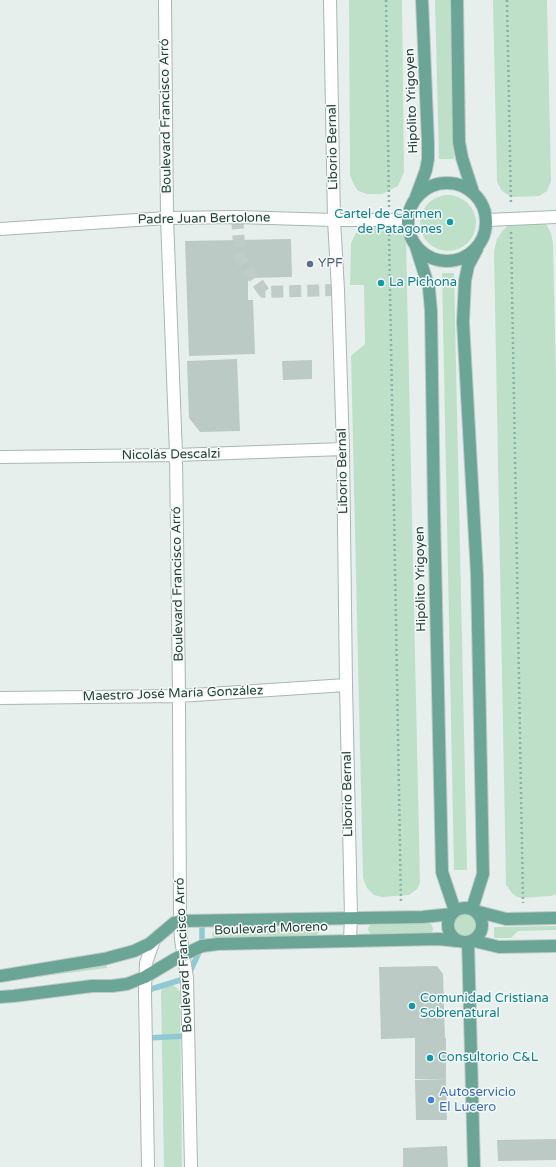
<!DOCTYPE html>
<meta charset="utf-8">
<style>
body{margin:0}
canvas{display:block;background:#e6efeb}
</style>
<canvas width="556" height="1167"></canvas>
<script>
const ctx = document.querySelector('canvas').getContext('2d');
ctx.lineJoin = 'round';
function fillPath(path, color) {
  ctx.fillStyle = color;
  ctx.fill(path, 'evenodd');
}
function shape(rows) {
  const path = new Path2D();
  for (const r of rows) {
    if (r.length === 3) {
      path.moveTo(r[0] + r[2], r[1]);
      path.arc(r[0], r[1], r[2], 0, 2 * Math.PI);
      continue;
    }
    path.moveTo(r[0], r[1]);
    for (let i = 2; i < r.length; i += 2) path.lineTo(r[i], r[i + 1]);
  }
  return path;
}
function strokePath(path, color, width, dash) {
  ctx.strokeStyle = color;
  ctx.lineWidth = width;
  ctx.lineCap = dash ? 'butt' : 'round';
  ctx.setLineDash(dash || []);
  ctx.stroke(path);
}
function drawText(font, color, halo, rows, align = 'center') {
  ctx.font = font + ' "Varela Round",sans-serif';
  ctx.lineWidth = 3;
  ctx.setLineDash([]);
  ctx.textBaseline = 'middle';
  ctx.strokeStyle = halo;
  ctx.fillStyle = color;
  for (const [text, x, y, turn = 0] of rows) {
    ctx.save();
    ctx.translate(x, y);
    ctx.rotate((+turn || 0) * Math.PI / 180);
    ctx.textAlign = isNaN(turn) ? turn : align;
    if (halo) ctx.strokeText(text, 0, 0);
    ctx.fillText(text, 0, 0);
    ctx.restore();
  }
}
const green = shape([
 [349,0,402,0,404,172,398,186,382,194,367,194,358,191,353,183,350,175],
 [435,0,450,0,454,159,439,159],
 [493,0,547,0,551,181,547,191,539,196,512,197,502,191,497,182],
 [448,223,28],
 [536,219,546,224,551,233,553,243,556,378,556,894,551,896,521,898,517,897,512,893,506,885,494,252,497,239,503,230,510,224],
 [372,223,396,227,406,240,420,883,417,889,409,895,382,897,374,895,367,888,363,878,351,356,365,344,364,285,350,285,351,243,356,233,365,225],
 [442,273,454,273,467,870,454,870],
 [465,925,12],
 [427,923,431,924,433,928,432,932,428,934,373,935,370,933,368,930,369,926,373,924],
 [556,926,556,930,518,931,511,938,494,938,494,927],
 [315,928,318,930,319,933,315,936,218,939,213,937,212,934,213,931,218,929],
 [106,963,107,968,5,981],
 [170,984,176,987,180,992,182,1167,164,1167,161,991,164,985]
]);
const stream = shape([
 [145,991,187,978,202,946,202,920],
 [146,1038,188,1036]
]);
const building = shape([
 [291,239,292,277,248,278,248,300,253,300,255,354,189,356,185,241],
 [237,359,240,431,200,432,189,418,187,361],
 [312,360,312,379,283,380,282,361],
 [437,966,443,974,445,1038,439,1038,446,1038,446,1079,415,1079,415,1038,381,1039,379,967],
 [446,1079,447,1120,416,1120,415,1080],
 [556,1139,556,1160,498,1161,497,1140],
 [447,1146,448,1167,403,1167,403,1148]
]);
const minorTunnel = shape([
 [237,217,240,258,264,292,338,290]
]);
const path = shape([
 [386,0,389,207],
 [507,0,511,205],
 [511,232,523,903],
 [389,234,401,902]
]);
const minor = shape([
 [165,0,167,218,176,455,179,696,180,921,181,939,187,978,191,1167],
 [330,0,334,220,338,290,343,449,346,685,351,917,350,941],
 [487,220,556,217],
 [0,229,167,218,237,217,334,220,389,220,408,222],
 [0,457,176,455,343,449],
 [0,698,179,696,346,685],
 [148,1167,145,991,146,963,154,940]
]);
const major = shape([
 [457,0,459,142,462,158,473,192],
 [447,222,39],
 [416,197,426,170,428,159,428,143,422,0],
 [416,247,429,288,431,311,434,512,442,872,455,911],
 [465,925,17],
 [472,909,483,874,477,575,463,322,465,281,468,266,477,249],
 [475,911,506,919,556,918],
 [474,941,499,947,556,946],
 [468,942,474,1167],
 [0,976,104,959,134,951,149,944,174,923,180,921,423,917,452,914],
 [0,997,14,996,92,986,112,986,127,984,145,977,175,959,202,946,218,944,439,939,457,941]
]);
const markers = [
 [450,222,4,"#0f9aa8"],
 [310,264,4,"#5c6f8a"],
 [381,283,4,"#0f9aa8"],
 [412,1006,4,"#0f9aa8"],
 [430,1058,4,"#0f9aa8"],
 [431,1100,4,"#3f7fe0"]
];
const streetNames = [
 ["Hipólito Yrigoyen",412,101,-92],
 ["Boulevard Francisco Arró",166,116,-91],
 ["Liborio Bernal",333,147,-91],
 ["Padre Juan Bertolone",204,219,-1],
 ["Nicolás Descalzi",171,455,-1],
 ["Liborio Bernal",343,471,-91],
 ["Hipólito Yrigoyen",421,579,-91],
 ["Boulevard Francisco Arró",178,584,-91],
 ["Maestro José María González",173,694,-2],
 ["Liborio Bernal",348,794,-91],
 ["Boulevard Moreno",271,929,-2],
 ["Boulevard Francisco Arró",184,955,-93]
];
const cultureNames = [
 ["Cartel de Carmen",442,215,"right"],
 ["de Patagones",442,230,"right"],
 ["La Pichona",389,283],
 ["Comunidad Cristiana",420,999],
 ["Sobrenatural",420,1014],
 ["Consultorio C&L",438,1058]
];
const serviceNames = [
 ["YPF",318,264]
];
const shopNames = [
 ["Autoservicio",439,1093],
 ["El Lucero",439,1108]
];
fillPath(green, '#bfe0c8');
strokePath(stream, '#8ec9d4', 5.5);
fillPath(building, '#bbcac4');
strokePath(minorTunnel, '#bfccc8', 12, [12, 6]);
strokePath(minor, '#a8b8b2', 14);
strokePath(major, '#c2cac8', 14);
strokePath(path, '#86b3a5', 2.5, [2, 3]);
strokePath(minor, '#fff', 12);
strokePath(major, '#6aa596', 12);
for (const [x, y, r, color] of markers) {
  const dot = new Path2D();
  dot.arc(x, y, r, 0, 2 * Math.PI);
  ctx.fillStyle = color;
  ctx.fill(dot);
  strokePath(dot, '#f7fbf9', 1.5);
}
drawText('13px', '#24423a', '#f7fbf9', streetNames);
drawText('13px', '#0d838f', '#f7fbf9', cultureNames, 'left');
drawText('13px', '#4e5e75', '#f7fbf9', serviceNames, 'left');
drawText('13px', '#366cbe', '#f7fbf9', shopNames, 'left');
</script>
